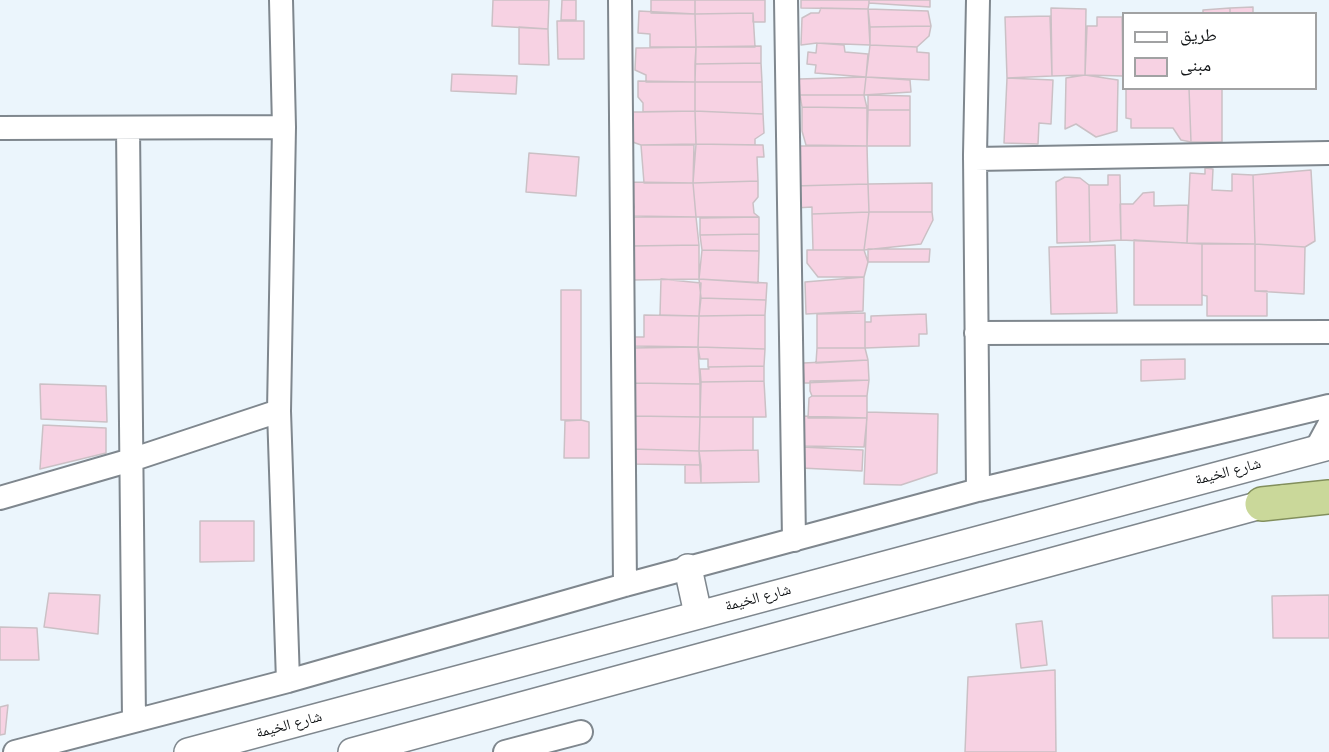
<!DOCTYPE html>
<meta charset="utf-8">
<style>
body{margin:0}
#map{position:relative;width:1329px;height:752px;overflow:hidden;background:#ebf5fc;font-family:"Noto Sans","Noto Naskh Arabic",sans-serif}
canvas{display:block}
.legend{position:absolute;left:1122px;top:12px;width:195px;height:78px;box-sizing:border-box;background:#fff;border:2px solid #a1a2a3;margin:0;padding:8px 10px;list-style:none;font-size:18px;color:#141719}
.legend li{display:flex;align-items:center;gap:12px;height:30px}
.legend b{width:30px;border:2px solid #a1a2a3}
</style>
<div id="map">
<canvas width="1329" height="752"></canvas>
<ul class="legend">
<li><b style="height:8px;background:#fff"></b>طريق</li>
<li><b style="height:16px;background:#f7d2e3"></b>مبنى</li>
</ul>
</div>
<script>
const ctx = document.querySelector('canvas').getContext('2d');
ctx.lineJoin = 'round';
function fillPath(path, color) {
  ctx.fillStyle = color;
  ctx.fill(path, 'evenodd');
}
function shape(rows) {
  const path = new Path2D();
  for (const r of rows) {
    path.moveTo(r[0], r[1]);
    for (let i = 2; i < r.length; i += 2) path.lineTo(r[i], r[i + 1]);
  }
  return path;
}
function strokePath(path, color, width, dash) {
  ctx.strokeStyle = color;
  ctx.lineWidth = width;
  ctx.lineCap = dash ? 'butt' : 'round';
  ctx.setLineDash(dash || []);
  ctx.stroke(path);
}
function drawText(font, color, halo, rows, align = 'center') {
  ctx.font = font + ' "Noto Sans","Noto Naskh Arabic",sans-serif';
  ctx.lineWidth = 5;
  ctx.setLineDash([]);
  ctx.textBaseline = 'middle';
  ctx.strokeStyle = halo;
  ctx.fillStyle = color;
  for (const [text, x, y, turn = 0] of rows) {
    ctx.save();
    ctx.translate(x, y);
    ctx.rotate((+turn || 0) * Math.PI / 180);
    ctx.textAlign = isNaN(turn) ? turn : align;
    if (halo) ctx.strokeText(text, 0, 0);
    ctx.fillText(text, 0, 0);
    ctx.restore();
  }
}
const building = shape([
 [493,0,549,0,548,29,492,26,493,0],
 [562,0,576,0,576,20,561,20,562,0],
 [651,0,695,0,695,14,651,13,651,0],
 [695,0,765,0,765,22,753,22,753,13,695,14,695,0],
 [801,0,869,0,869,3,868,9,801,8,801,0],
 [869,0,930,0,930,7,869,3,869,0],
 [1253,7,1253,14,1230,14,1230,8,1253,7],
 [821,8,868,9,870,45,817,43,801,45,802,18,811,13,819,13,821,8],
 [1051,8,1086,9,1085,75,1052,76,1051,8],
 [1230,8,1230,14,1203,14,1203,10,1230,8],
 [868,9,928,11,931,26,870,27,868,9],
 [639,11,695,14,696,47,650,47,650,34,638,33,639,11],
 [753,13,755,47,696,47,695,14,753,13],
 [1050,16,1052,76,1007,78,1005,17,1050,16],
 [1124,16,1124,76,1123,76,1122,17,1124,16],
 [1097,17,1122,17,1123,76,1085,75,1087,26,1097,26,1097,17],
 [557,21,584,21,584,59,558,59,557,21],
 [931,26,929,36,917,47,870,45,870,27,931,26],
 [519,27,548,29,549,65,519,64,519,27],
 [817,43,844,45,845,52,868,54,866,77,815,73,816,65,807,64,808,52,816,53,817,43],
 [870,45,917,47,917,52,929,53,929,80,866,77,870,45],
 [761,46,761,63,695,64,696,47,761,46],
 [696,47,695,82,646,82,646,75,635,70,636,48,696,47],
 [761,63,762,82,695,82,695,64,761,63],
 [452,74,517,76,516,94,451,91,452,74],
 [1085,75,1118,80,1117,131,1096,137,1076,124,1065,129,1066,78,1085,75],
 [866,77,910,80,911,92,864,95,866,77],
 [866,77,864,95,800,95,799,79,866,77],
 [1007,78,1053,80,1051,124,1039,123,1038,144,1004,143,1007,78],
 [638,81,695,82,695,111,643,112,643,103,638,97,638,81],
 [695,82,762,82,763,114,695,111,695,82],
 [1126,88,1189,88,1191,142,1181,140,1173,128,1131,128,1131,119,1126,118,1126,88],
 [1189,88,1222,88,1222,142,1191,142,1189,88],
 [800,95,864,95,867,108,802,107,800,95],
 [868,95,910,96,910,110,868,110,868,95],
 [802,107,867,108,867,146,806,145,802,131,802,107],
 [868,110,910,110,910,146,867,146,868,110],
 [695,111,763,114,764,133,755,139,755,145,696,144,695,111],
 [695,111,696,144,641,145,627,140,626,112,695,111],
 [696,144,763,145,764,157,757,157,758,181,693,183,696,144],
 [641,145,694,145,693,183,644,183,641,145],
 [792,146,867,146,868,184,794,186,792,146],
 [529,153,579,157,576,196,526,192,529,153],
 [1205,168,1213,169,1212,190,1232,191,1232,174,1253,175,1255,244,1187,243,1190,173,1205,174,1205,168],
 [1311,170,1315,241,1305,247,1255,244,1253,175,1311,170],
 [1108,175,1120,175,1121,240,1090,242,1089,185,1108,185,1108,175],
 [1065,177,1080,178,1089,185,1090,242,1057,243,1056,182,1065,177],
 [758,181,758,197,753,203,754,213,759,217,696,217,693,183,758,181],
 [630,182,693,183,696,217,631,216,634,207,630,182],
 [932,183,932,212,869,212,868,184,932,183],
 [868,184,869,212,812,214,812,207,795,208,794,186,868,184],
 [1154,192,1154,206,1188,205,1187,243,1121,240,1120,204,1133,204,1143,193,1154,192],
 [869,212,932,212,933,220,921,244,864,250,869,212],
 [869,212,864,250,813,250,812,214,869,212],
 [633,217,696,217,699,245,631,246,633,217],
 [759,217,759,234,700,235,700,218,759,217],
 [759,234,759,251,702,250,700,235,759,234],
 [1134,240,1202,244,1202,305,1134,305,1134,240],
 [1202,244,1255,244,1255,291,1267,291,1267,316,1207,316,1207,296,1202,295,1202,244],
 [1255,244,1305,247,1304,294,1255,291,1255,244],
 [699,245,699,279,632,280,631,246,699,245],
 [1115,245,1117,313,1051,314,1049,247,1115,245],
 [868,249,930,249,929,262,868,262,868,249],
 [702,250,759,251,758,283,699,279,702,250],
 [807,250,864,250,868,262,864,277,818,277,807,263,807,250],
 [864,277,863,311,806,314,805,282,864,277],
 [661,279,701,283,699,316,660,315,661,279],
 [699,279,767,283,766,300,701,298,699,279],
 [561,290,581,290,581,420,561,420,561,290],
 [701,298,766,300,765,315,699,316,701,298],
 [865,313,865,348,817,348,817,314,865,313],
 [926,314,927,334,919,334,919,346,865,348,865,322,871,322,871,316,926,314],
 [644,315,699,316,698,347,633,346,633,337,644,337,644,315],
 [765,315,765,349,698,347,699,316,765,315],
 [698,347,765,349,764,366,708,367,708,359,700,359,698,347],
 [698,347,700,384,633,383,630,348,698,347],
 [817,348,865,348,868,360,816,363,817,348],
 [1185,359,1185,379,1141,381,1141,360,1185,359],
 [868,360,869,380,804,383,803,363,868,360],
 [764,366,764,381,701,382,700,369,709,369,708,367,764,366],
 [869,380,867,396,812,396,810,391,810,381,869,380],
 [764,381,766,417,700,417,701,382,764,381],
 [633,383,700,384,700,417,633,416,633,383],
 [40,384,106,386,107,422,41,419,40,384],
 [812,396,867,396,867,418,808,418,809,398,812,396],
 [867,412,938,414,937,473,901,485,864,484,867,412],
 [633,416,700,417,699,451,632,449,633,416],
 [800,416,867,418,864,447,800,446,800,416],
 [700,417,753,417,753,450,699,451,700,417],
 [581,420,589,422,589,458,564,458,565,421,581,420],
 [43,425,106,428,106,453,40,469,43,425],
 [802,447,863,450,862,471,801,468,802,447],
 [632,449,699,451,701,465,632,464,632,449],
 [758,450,759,482,701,483,699,451,758,450],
 [685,465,701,465,701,483,685,483,685,465],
 [200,521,254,521,254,561,200,562,200,521],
 [49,593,100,595,98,634,44,627,49,593],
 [1329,595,1329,638,1273,638,1272,596,1329,595],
 [1042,621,1047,665,1021,668,1016,624,1042,621],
 [0,627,37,628,39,660,0,660,0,627],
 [1055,670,1056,752,965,752,968,677,1055,670],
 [8,705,5,734,0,735,0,707,8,705]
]);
const minor = shape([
 [281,0,284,127,279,411,288,681],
 [620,0,625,585],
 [786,0,794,540],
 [0,128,284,127],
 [128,128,134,720],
 [975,159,1329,153],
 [976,333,1329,332],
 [1316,449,1329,425],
 [978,490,975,155,978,0],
 [0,498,131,460,279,411],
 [15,752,288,681,625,585,978,490,1329,406],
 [505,752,581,732]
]);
const tertiary = shape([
 [688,568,698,614],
 [188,752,1329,446],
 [352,752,1283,499]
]);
const trunk = shape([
 [1262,504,1329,497]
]);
const streetNames = [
 ["شارع الخيمة",1228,472,-15],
 ["شارع الخيمة",758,598,-15],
 ["شارع الخيمة",289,725,-15]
];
fillPath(building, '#f7d2e3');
strokePath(building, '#cbc0c5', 1.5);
strokePath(minor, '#7f878e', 26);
strokePath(tertiary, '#7f878e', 30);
strokePath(trunk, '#828f5c', 36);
strokePath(minor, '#fff', 22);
strokePath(tertiary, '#fff', 27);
strokePath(trunk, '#cad89a', 33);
drawText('15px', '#141719', '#fff', streetNames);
</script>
